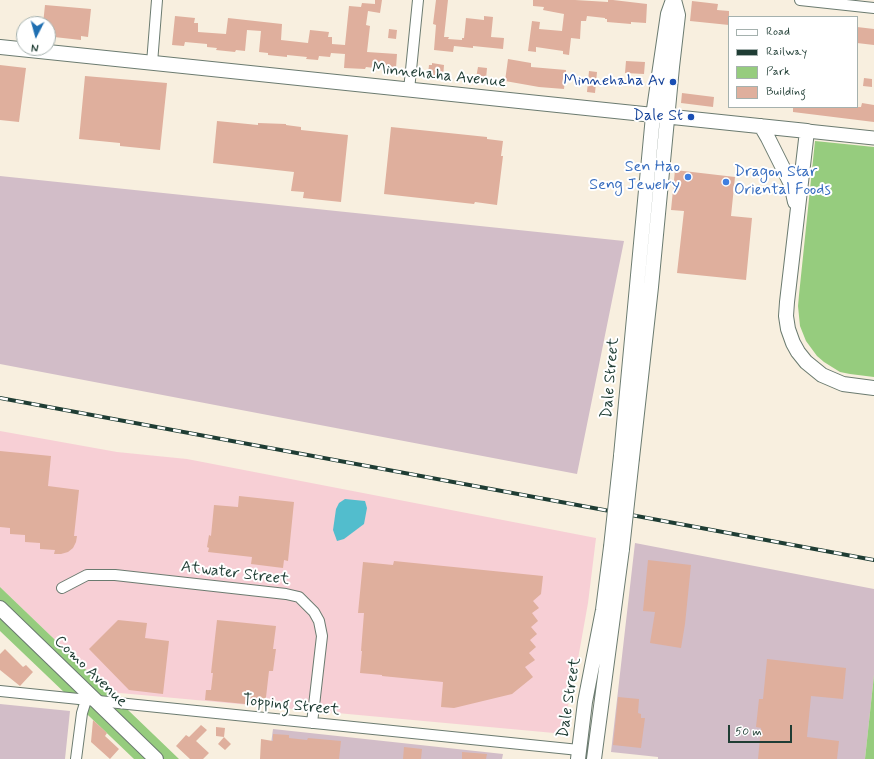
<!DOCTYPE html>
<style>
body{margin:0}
#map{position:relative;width:874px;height:759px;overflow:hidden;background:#f8efdf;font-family:Mynerve,sans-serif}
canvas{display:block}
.legend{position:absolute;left:728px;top:16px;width:130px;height:92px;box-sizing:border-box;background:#fff;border:1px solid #a5b1ae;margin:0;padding:5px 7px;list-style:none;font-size:12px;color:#1f3d34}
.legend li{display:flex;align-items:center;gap:8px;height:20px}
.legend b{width:20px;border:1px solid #a5b1ae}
.north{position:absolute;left:16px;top:16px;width:40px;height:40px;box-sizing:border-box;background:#fff;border:1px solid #a5b1ae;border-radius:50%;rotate:186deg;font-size:11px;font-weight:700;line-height:16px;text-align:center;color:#1f3d34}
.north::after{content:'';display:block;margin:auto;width:14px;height:18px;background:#1f6fb2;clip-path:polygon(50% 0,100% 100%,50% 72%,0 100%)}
.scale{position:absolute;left:728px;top:725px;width:64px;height:18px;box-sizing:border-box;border:2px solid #1f3d34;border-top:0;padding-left:5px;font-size:12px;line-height:14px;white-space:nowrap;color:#1f3d34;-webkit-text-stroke:3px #fff;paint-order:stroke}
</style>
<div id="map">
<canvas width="874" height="759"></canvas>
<ul class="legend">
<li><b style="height:5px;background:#fff"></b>Road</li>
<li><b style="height:5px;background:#1f3d34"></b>Railway</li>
<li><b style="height:11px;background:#96cc7e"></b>Park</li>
<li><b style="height:11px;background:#dfaf9d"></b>Building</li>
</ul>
<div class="north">N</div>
<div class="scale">50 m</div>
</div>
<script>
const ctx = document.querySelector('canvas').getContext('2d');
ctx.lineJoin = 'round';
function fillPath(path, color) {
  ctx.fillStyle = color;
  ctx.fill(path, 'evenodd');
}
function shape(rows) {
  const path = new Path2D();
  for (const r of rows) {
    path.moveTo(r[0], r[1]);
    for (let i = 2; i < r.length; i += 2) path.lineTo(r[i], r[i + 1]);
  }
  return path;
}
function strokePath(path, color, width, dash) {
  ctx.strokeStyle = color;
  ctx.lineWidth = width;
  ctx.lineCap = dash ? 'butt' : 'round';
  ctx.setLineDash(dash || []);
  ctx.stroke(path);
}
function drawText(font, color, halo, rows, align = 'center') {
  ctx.font = font + ' Mynerve,sans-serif';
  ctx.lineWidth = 4;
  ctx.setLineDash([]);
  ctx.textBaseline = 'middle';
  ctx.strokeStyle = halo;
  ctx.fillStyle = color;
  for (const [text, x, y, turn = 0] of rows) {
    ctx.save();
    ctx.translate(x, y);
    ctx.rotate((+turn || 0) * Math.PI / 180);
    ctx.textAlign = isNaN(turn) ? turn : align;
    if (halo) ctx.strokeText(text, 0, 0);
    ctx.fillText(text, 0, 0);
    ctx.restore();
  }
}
const built = shape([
 [0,431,117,452,187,459,596,538,588,603,576,670,570,688,565,734,109,692,0,587]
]);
const industrial = shape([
 [0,176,624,241,577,474,0,364],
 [635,543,874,589,874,675,865,759,658,759,658,757,611,752],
 [0,704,70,711,65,759,0,759],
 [273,729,503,754,502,759,269,759]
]);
const green = shape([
 [815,141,874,147,874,377,850,374,840,372,824,362,817,356,806,341,800,326,798,306,799,295],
 [0,587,179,759,134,759,0,631],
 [874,675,874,759,865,759]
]);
const water = shape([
 [345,499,365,501,367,508,364,524,344,539,337,541,333,530,336,509,339,503]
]);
const building = shape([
 [375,0,382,0,380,13,368,11,366,25,370,26,367,52,397,54,396,68,383,67,383,69,366,67,365,69,344,68,345,54,331,53,330,57,319,56,318,60,306,59,307,57,287,55,287,57,268,55,268,53,259,52,261,31,247,30,245,51,236,50,235,52,216,50,217,48,207,47,207,44,185,42,184,46,172,45,175,16,195,18,194,23,198,23,198,32,226,34,228,18,282,24,281,40,308,43,310,30,329,32,328,37,332,37,332,44,345,45,349,6,361,7,362,3,375,4],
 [436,0,448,0,444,37,449,37,448,39,462,40,462,38,464,38,466,18,484,20,484,16,493,17,491,37,504,38,503,49,473,46,473,48,454,46,453,52,434,50,436,25,433,24],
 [533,0,575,0,608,2,608,0,613,0,647,4,646,23,631,22,631,24,607,22,607,19,605,19,605,18,587,16,586,21,581,21,580,39,571,38,569,55,563,54,563,51,536,47,536,52,528,51,532,21,540,22,539,29,562,31,564,14,543,10,544,7,533,6],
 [692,1,718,4,717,10,729,11,729,25,690,21],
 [45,5,91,9,88,37,81,36,81,40,54,37,54,36,48,35,48,24,43,24],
 [857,27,874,29,874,45,857,43],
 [389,29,397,30,396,39,388,38],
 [508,59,531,63,531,67,566,70,564,89,539,87,505,81],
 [626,61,645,62,644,74,625,73],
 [432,63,444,65,443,78,430,76,430,74,428,74,429,65,432,65],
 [0,65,26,68,19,122,0,120],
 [478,67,487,68,486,79,476,78],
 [589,71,597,72,595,93,587,92],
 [85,76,167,83,160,150,120,146,120,143,79,139],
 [864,78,872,79,872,87,863,86],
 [682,93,714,97,713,107,681,103],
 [862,103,874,105,874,122,793,112,793,107,861,107],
 [217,121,258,125,258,123,286,124,286,125,301,127,301,130,348,135,341,202,303,198,304,192,291,191,294,172,213,163],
 [391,127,487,137,487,139,503,141,501,156,503,156,497,205,475,202,474,204,384,194],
 [675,170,735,177,731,216,752,218,746,280,677,273,684,211,671,210],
 [0,451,51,456,48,486,79,490,74,536,77,536,76,542,73,548,68,552,61,554,54,554,55,550,40,549,40,543,25,542,25,535,10,534,10,528,0,527],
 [239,496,294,502,288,561,284,560,283,568,251,564,252,557,208,552,209,548,207,547,209,535,211,536,214,505,238,507],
 [648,560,691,565,685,624,681,648,650,643,655,612,643,611],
 [394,561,543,576,541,594,533,601,539,608,532,613,538,621,531,627,537,634,530,640,536,647,529,653,535,660,525,667,533,677,512,694,454,708,441,707,443,682,382,676,382,675,360,673,362,651,361,651,364,613,358,613,363,562,393,565],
 [118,620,147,623,145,638,169,641,163,694,129,690,89,649],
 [217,620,276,626,273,649,276,649,273,671,269,671,265,706,205,700,206,690,211,690,213,673,211,673],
 [5,649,23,667,26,665,33,672,20,686,0,670,0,654],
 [767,659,846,668,843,699,811,696,807,737,839,741,837,759,758,759,761,728,756,727,759,699,763,699],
 [618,697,639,699,638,713,641,714,641,718,645,718,641,748,613,745],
 [93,720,107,733,105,736,119,749,110,759,91,742],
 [201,725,207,730,196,741,209,753,203,759,190,759,176,746,186,735,189,737],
 [216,727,225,728,224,737,216,736],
 [273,734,289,735,289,738,307,740,308,738,341,741,339,759,260,759,261,739,273,741],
 [224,737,231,744,225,750,218,744],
 [404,747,422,749,421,759,403,759],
 [462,752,487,754,486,759,462,759]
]);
const minor = shape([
 [800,0,874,8],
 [152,63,157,0],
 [409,90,418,0],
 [62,588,87,575,115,575,286,594,299,597,314,612,319,621,322,636,312,723],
 [0,691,579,750],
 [76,759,82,713,86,700]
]);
const tertiary = shape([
 [807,131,874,138]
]);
const secondary = shape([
 [0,47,807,131,787,302,786,316,788,329,793,343,798,352,806,362,822,375,843,384,874,388],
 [761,126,768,138,791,184,795,202],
 [621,456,653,116,668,14,673,0],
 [632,458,651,287,672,67,678,15,674,0],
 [0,608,156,759],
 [578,759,585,702,603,610,611,547],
 [594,759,622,549]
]);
const rail = shape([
 [0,398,874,560]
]);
const secondaryBridge = shape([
 [611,547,621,456],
 [622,549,632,458]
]);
const markers = [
 [673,82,4,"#1a4fb4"],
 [691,117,4,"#1a4fb4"],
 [688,177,4,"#3f7fe0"],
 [726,182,4,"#3f7fe0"]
];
const streetNames = [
 ["Minnehaha Avenue",439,76,6],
 ["Dale Street",611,378,-85],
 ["Atwater Street",235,574,7],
 ["Como Avenue",90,672,44],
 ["Dale Street",570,698,-81],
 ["Topping Street",291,706,6]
];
const transitNames = [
 ["Minnehaha Av",665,82],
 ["Dale St",683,117]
];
const shopNames = [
 ["Sen Hao",680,168],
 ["Seng Jewelry",680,186],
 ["Dragon Star",734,173,"left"],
 ["Oriental Foods",734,191,"left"]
];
fillPath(built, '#f7cfd5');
fillPath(industrial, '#d2bdc8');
fillPath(green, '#96cc7e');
fillPath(water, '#52bdcd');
fillPath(building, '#dfaf9d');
strokePath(minor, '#6b7b70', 12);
strokePath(tertiary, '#6b7b70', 15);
strokePath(secondary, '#6b7b70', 16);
strokePath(minor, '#fff', 10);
strokePath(tertiary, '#fff', 13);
strokePath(secondary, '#fff', 14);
strokePath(rail, '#1f3d34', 4);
strokePath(rail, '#fff', 2.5, [8]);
strokePath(secondaryBridge, '#6b7b70', 16, []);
strokePath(secondaryBridge, '#fff', 14);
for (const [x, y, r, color] of markers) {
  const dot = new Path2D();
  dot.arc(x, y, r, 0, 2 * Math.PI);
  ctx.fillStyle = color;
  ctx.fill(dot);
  strokePath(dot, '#fff', 1.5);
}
drawText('16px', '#1f3d34', '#fff', streetNames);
drawText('16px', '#164399', '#fff', transitNames, 'right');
drawText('16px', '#366cbe', '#fff', shopNames, 'right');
</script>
